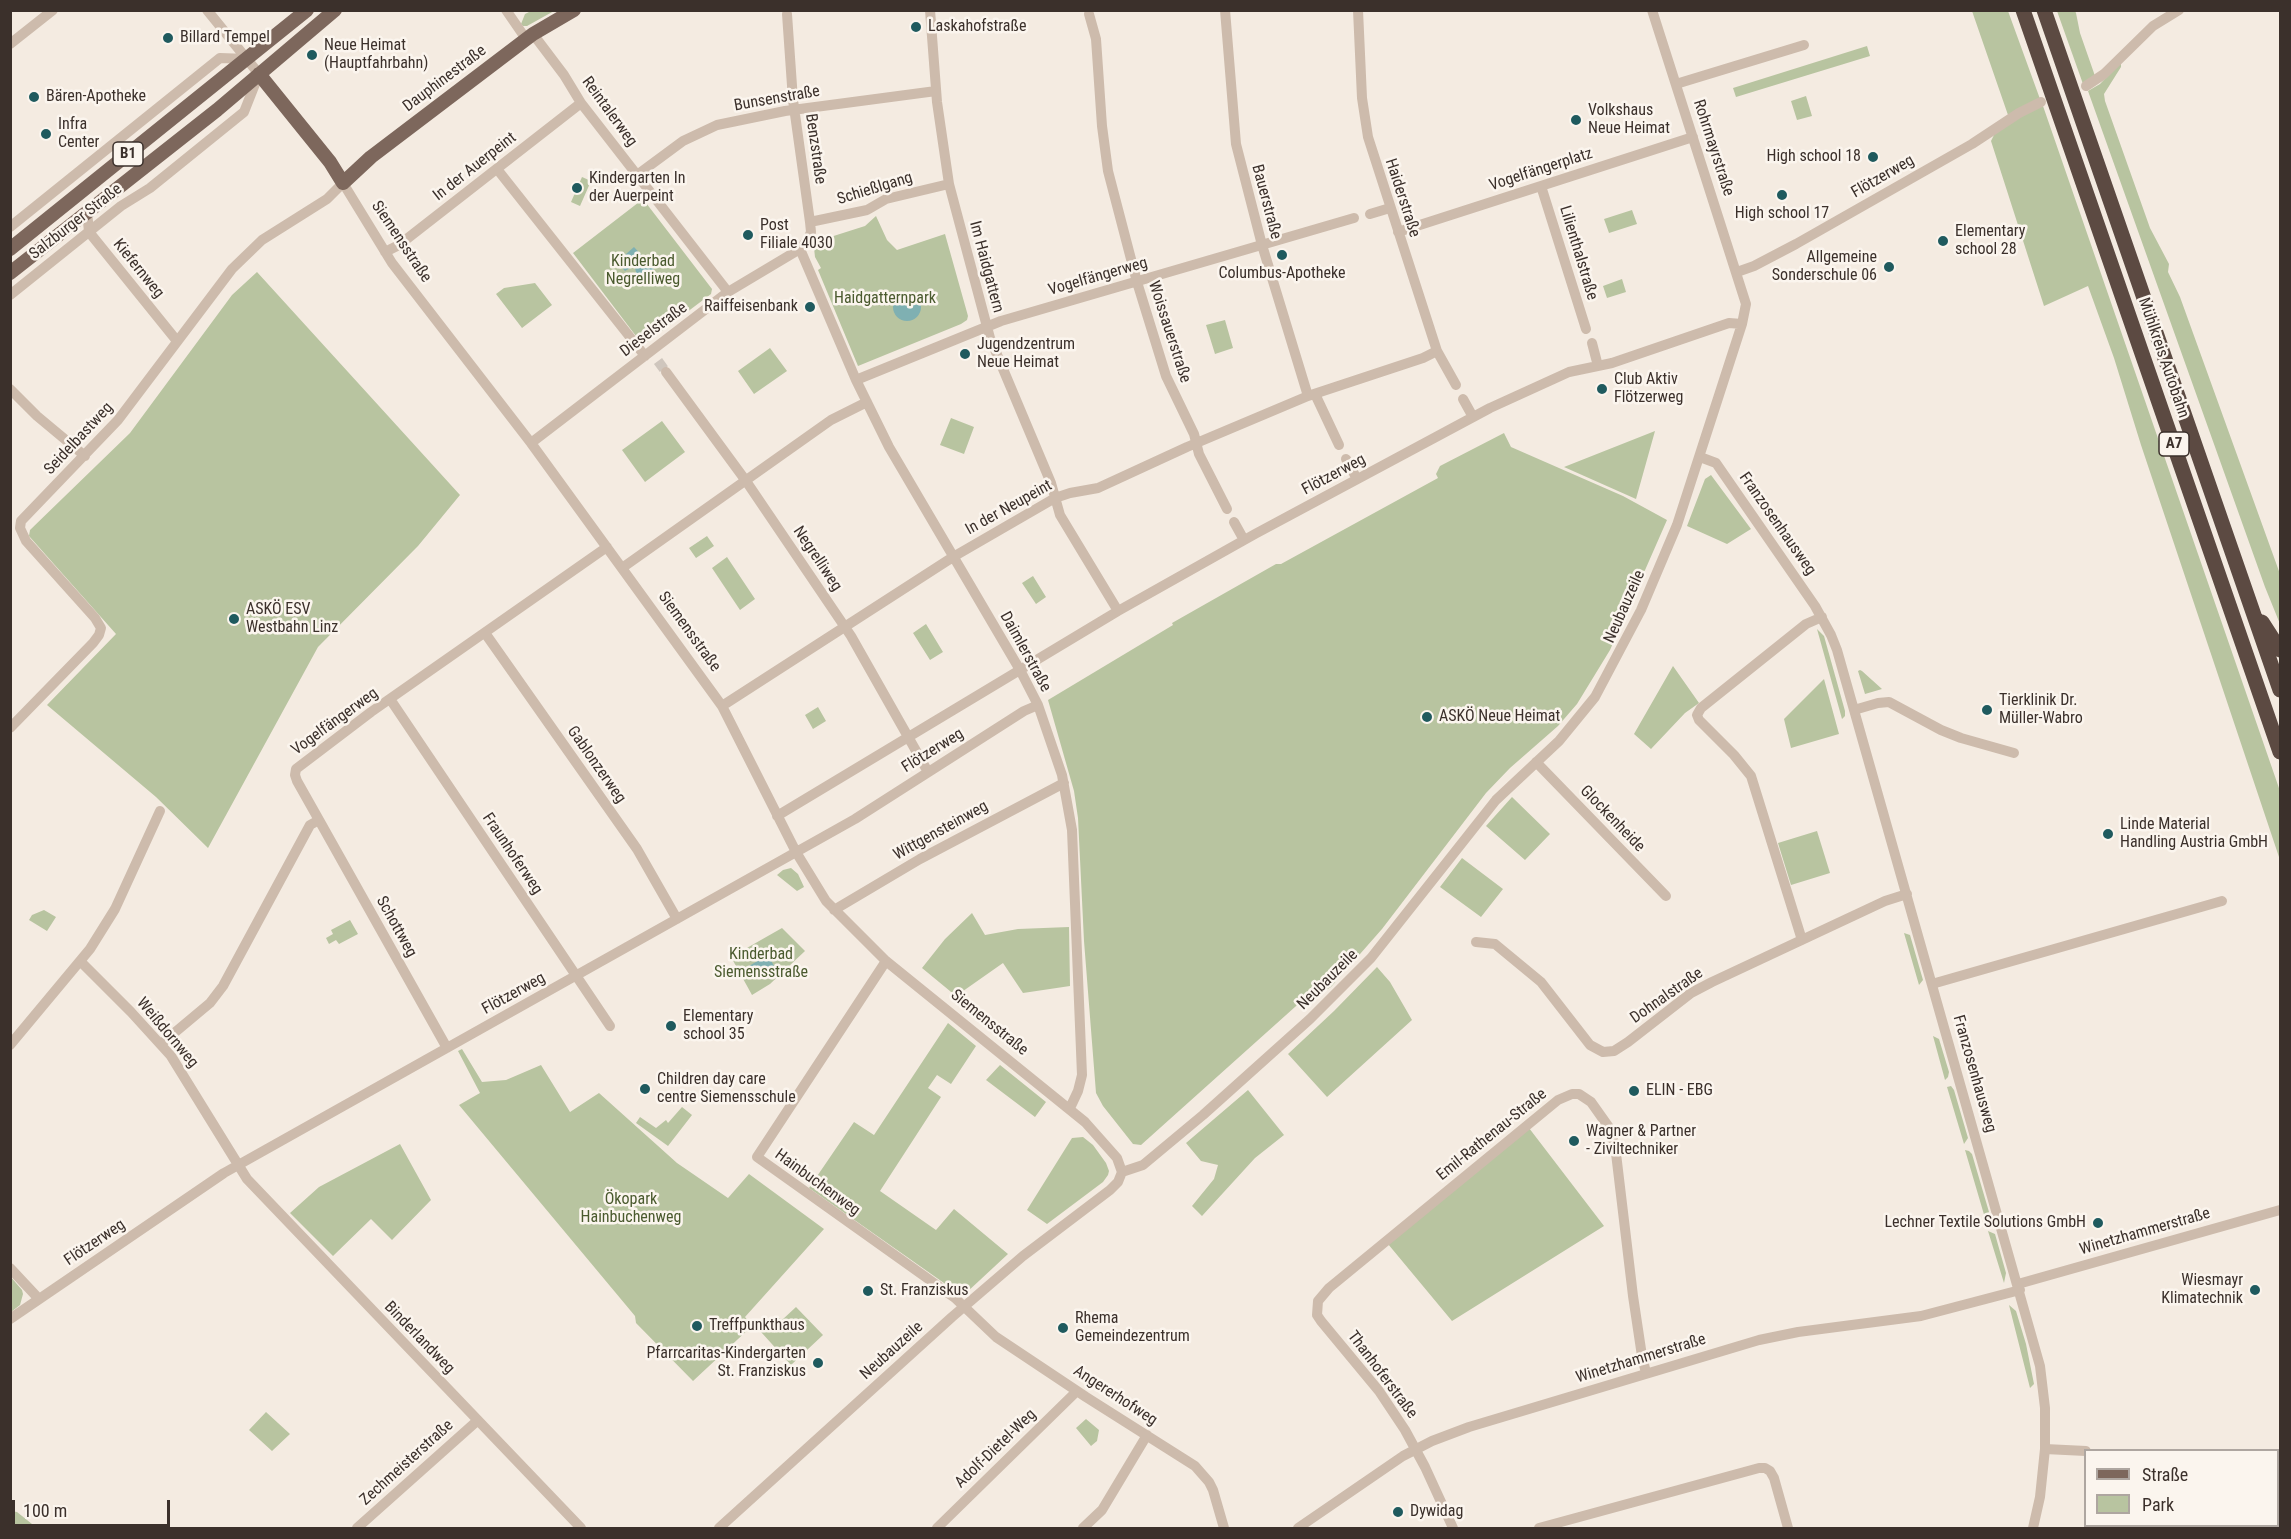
<!DOCTYPE html>
<meta charset="utf-8">
<style>
body{margin:0}
#map{position:relative;width:2291px;height:1539px;overflow:hidden;background:#f4ebe1;font-family:"Roboto Condensed",sans-serif}
canvas{display:block}
.frame{position:absolute;inset:0;border:12px solid #3b302b;pointer-events:none}
.legend{position:absolute;left:2084px;top:1449px;width:195px;height:78px;box-sizing:border-box;background:#fbf5ee;border:2px solid #aea6a0;margin:0;padding:8px 10px;list-style:none;font-size:18px;color:#3b302b}
.legend li{display:flex;align-items:center;gap:12px;height:30px}
.legend b{width:30px;border:2px solid #aea6a0}
.scale{position:absolute;left:12px;top:1500px;width:158px;height:27px;box-sizing:border-box;border:3px solid #3b302b;border-top:0;padding-left:8px;font-size:18px;line-height:21px;white-space:nowrap;color:#3b302b;-webkit-text-stroke:4px #fbf5ee;paint-order:stroke}
</style>
<div id="map">
<canvas width="2291" height="1539"></canvas>
<div class="frame"></div>
<ul class="legend">
<li><b style="height:8px;background:#7d675c"></b>Straße</li>
<li><b style="height:16px;background:#b8c4a0"></b>Park</li>
</ul>
<div class="scale">100 m</div>
</div>
<script>
const ctx = document.querySelector('canvas').getContext('2d');
ctx.lineJoin = 'round';
function fillPath(path, color) {
  ctx.fillStyle = color;
  ctx.fill(path, 'evenodd');
}
function shape(rows) {
  const path = new Path2D();
  for (const r of rows) {
    if (r.length === 3) {
      path.moveTo(r[0] + r[2], r[1]);
      path.arc(r[0], r[1], r[2], 0, 2 * Math.PI);
      continue;
    }
    path.moveTo(r[0], r[1]);
    for (let i = 2; i < r.length; i += 2) path.lineTo(r[i], r[i + 1]);
  }
  return path;
}
function strokePath(path, color, width, dash) {
  ctx.strokeStyle = color;
  ctx.lineWidth = width;
  ctx.lineCap = dash ? 'butt' : 'round';
  ctx.setLineDash(dash || []);
  ctx.stroke(path);
}
function drawText(font, color, halo, rows, align = 'center') {
  ctx.font = font + ' "Roboto Condensed",sans-serif';
  ctx.lineWidth = 5;
  ctx.setLineDash([]);
  ctx.textBaseline = 'middle';
  ctx.strokeStyle = halo;
  ctx.fillStyle = color;
  for (const [text, x, y, turn = 0] of rows) {
    ctx.save();
    ctx.translate(x, y);
    ctx.rotate((+turn || 0) * Math.PI / 180);
    ctx.textAlign = isNaN(turn) ? turn : align;
    if (halo) ctx.strokeText(text, 0, 0);
    ctx.fillText(text, 0, 0);
    ctx.restore();
  }
}
const green = shape([
 [531,11,554,11,527,26,523,26,521,24,525,14],
 [1972,11,2008,11,2040,99,2008,115],
 [2057,11,2075,11,2076,13,2080,33,2095,76,2083,84],
 [1867,46,1870,56,1736,97,1733,88],
 [2121,62,2121,67,2104,94,2105,101,2150,228,2169,264,2168,272,2180,297,2280,574,2280,624,2265,587,2088,91,2100,84],
 [1806,96,1812,116,1797,120,1791,101],
 [2043,106,2280,791,2280,860,2141,445,2114,358,2088,286,2044,306,1991,141,1995,133,2030,110],
 [582,177,591,181,580,206,571,202],
 [643,199,712,289,711,294,646,343,639,340,573,253],
 [1632,210,1637,224,1609,233,1604,219],
 [876,216,887,240,897,250,945,234,968,316,967,320,961,324,858,366,818,270,821,268,815,257,814,248,821,240,865,226],
 [257,272,460,495,418,546,318,647,208,848,156,797,47,705,116,634,29,536,30,530,130,433,232,295],
 [1622,279,1626,292,1607,298,1603,286],
 [535,283,552,305,522,328,496,294,504,288],
 [1225,320,1233,348,1215,354,1206,325],
 [770,348,787,371,754,394,738,371],
 [951,418,974,427,964,454,940,445],
 [662,421,685,452,645,482,622,450],
 [1655,431,1636,499,1564,467],
 [1504,433,1511,447,1623,496,1667,520,1610,650,1577,704,1558,726,1510,768,1486,793,1382,929,1331,987,1312,998,1305,998,1141,1145,1133,1144,1103,1106,1096,1093,1084,941,1078,818,1074,791,1048,700,1173,625,1172,623,1276,564,1281,564,1438,478,1436,474,1440,466],
 [1711,475,1751,529,1727,544,1687,526,1705,479],
 [707,536,714,546,696,558,689,548],
 [727,557,755,599,740,610,712,568],
 [1033,576,1046,597,1036,604,1022,583],
 [926,624,943,652,930,660,913,633],
 [1817,629,1824,636,1845,711,1845,716,1842,719],
 [1673,666,1699,703,1685,713,1651,749,1634,734],
 [1860,670,1862,671,1882,689,1865,694,1858,671],
 [1824,679,1839,734,1791,748,1784,719],
 [818,707,826,721,813,729,805,715],
 [1512,797,1550,834,1525,860,1486,826],
 [1817,831,1830,873,1791,885,1778,843],
 [1462,858,1503,889,1481,917,1440,887],
 [791,868,798,874,804,887,797,891,777,875,783,870],
 [44,910,56,917,47,931,29,920,32,915],
 [972,913,985,935,1018,929,1069,927,1070,986,1023,993,1003,963,956,996,922,968,945,939],
 [350,920,358,934,339,944,336,940,329,944,326,938,333,934,331,930],
 [782,928,805,951,770,984,752,995,731,957],
 [1904,933,1910,935,1923,980,1919,985],
 [1377,967,1390,982,1412,1020,1327,1097,1288,1054,1334,1011],
 [948,1023,976,1046,951,1084,937,1075,928,1088,941,1097,880,1191,936,1230,954,1209,1008,1254,966,1293,961,1295,809,1188,854,1122,874,1135],
 [1933,1036,1939,1039,1949,1072,1948,1077,1945,1080],
 [462,1049,482,1082,506,1080,541,1065,570,1112,599,1093,677,1163,728,1198,749,1174,824,1229,745,1317,752,1326,693,1381,636,1323,635,1316,459,1105,480,1093,458,1051],
 [1000,1065,1046,1102,1035,1117,986,1080],
 [1951,1086,1954,1090,1968,1138,1964,1144,1947,1087],
 [1248,1090,1284,1135,1255,1158,1202,1216,1192,1206,1214,1179,1218,1165,1201,1161,1186,1143],
 [682,1107,692,1115,668,1146,636,1123,640,1117,656,1128,666,1120,668,1123],
 [1529,1128,1604,1226,1452,1321,1388,1244],
 [1083,1137,1093,1145,1106,1163,1109,1171,1108,1175,1103,1182,1047,1224,1027,1210,1072,1138],
 [400,1144,431,1200,392,1240,371,1219,333,1256,290,1213,319,1187],
 [1965,1150,1969,1151,1972,1154,1989,1212,1985,1218],
 [1988,1231,1995,1234,2006,1273,2004,1283],
 [10,1276,22,1290,23,1294,20,1305,11,1312],
 [2009,1305,2016,1311,2026,1344,2034,1384,2030,1388],
 [796,1307,823,1335,791,1365,761,1332,778,1317,782,1320],
 [266,1412,290,1434,272,1451,249,1430],
 [1086,1419,1099,1430,1097,1441,1091,1446,1076,1428],
 [11,1511,17,1512,37,1528,11,1528]
]);
const water = shape([
 [634,247,654,269,640,282,634,275,636,272,635,268,632,267,625,271,617,262],
 [907,307,14],
 [768,955,774,966,755,976,749,966]
]);
const minorTunnel = shape([
 [658,361,666,372]
]);
const minor = shape([
 [506,10,526,39],
 [930,10,937,102,949,184,990,338,1051,483,1060,515,1118,611],
 [1225,10,1236,144,1262,245,1308,396],
 [1358,10,1362,98,1368,137,1437,351,1456,385],
 [1089,14,1096,39,1102,126,1108,171,1137,282,1166,376,1194,434,1199,454,1227,509],
 [533,34,564,75,581,103,728,292],
 [10,44,53,10],
 [1676,84,1804,45],
 [2086,86,2104,74,2153,26,2179,10],
 [497,169,645,356],
 [637,175,683,141,717,125,785,111,936,91],
 [1541,186,1586,329],
 [87,211,89,232,177,341],
 [1370,214,1390,208],
 [810,222,867,210,886,199,949,184],
 [10,227,220,58,247,59],
 [1398,232,1693,137],
 [800,249,856,380,889,447,1020,670,1038,705,1062,775,1072,830,1082,1075,1078,1091,1070,1108],
 [385,252,399,245,581,103],
 [1737,272,1754,266,1796,244,1972,144,2019,113,2041,102],
 [10,295,121,206,150,188,244,112,259,74,207,10],
 [1592,343,1598,366],
 [666,372,746,481,851,636,928,772],
 [856,380,1001,321,1354,218],
 [10,389,37,416,85,456],
 [1315,394,1339,445],
 [1463,399,1473,417],
 [531,443,728,292,800,249,808,239,811,232,810,222,793,100,787,14],
 [1700,457,1716,463,1815,606,1831,635,1837,650,2040,1366,2045,1408,2045,1449,2040,1497,2033,1528],
 [1346,459,1357,479],
 [1234,522,1244,540],
 [622,568,831,420,867,402],
 [485,633,637,849,677,919],
 [390,699,610,1026],
 [722,706,953,557,1055,498,1070,493,1098,488,1187,447,1308,396,1423,358,1437,351],
 [1854,710,1878,703,1889,702,1941,730,1961,738,2014,753],
 [10,728,93,643,99,635,101,628,95,618,26,541,20,528,21,521,118,420,232,269,262,240,327,199,343,183,392,263,531,443,722,706,796,852,826,901,886,961,1085,1122,1117,1158,1122,1172],
 [1536,762,1666,896],
 [777,816,1118,611,1255,534,1490,408,1569,372,1612,363,1729,323,1742,324],
 [319,820,447,1048],
 [834,910,920,859,1064,783],
 [1802,940,1751,776,1734,755,1699,720,1697,715,1701,708,1806,624,1822,617],
 [1476,942,1495,944,1541,982,1590,1045,1603,1052,1614,1051,1628,1042,1691,993,1712,982,1885,901,1907,894],
 [80,961,131,1012,171,1056,247,1179,581,1528],
 [886,961,757,1157,955,1298,996,1337,1086,1397,1195,1466,1209,1482,1213,1490,1224,1528],
 [1932,984,2222,901],
 [161,1044,210,1003,223,986,310,825,319,820,297,781,295,775,296,769,371,712,607,547],
 [10,1045,90,949,115,909,160,811],
 [10,1268,39,1299],
 [2018,1284,2280,1210],
 [10,1319,224,1173,855,819,1024,711,1038,705],
 [2045,1449,2086,1451],
 [2277,1526,2280,1528],
 [357,1528,477,1421],
 [719,1528,952,1317,1023,1256,1110,1190,1118,1182,1122,1172,1143,1165,1203,1115,1310,1019,1371,958,1496,800,1559,741,1595,697,1641,610,1677,525,1742,324,1746,304,1652,10],
 [937,1528,1077,1391],
 [1083,1528,1102,1510,1147,1435],
 [1298,1528,1403,1456,1432,1441,1469,1427,1759,1340,1798,1332,1921,1316,2020,1290],
 [1453,1528,1425,1467,1405,1430,1379,1391,1321,1321,1317,1315,1318,1301,1329,1288,1558,1100,1572,1094,1579,1094,1591,1102,1608,1126,1615,1145,1633,1296,1642,1356,1646,1373],
 [1539,1528,1759,1468,1765,1468,1770,1471,1774,1478,1788,1528]
]);
const major = shape([
 [259,74,330,162,343,183,371,157,533,34,574,10],
 [10,249,307,10],
 [10,273,217,110,335,10]
]);
const highway = shape([
 [2023,10,2280,752],
 [2044,10,2280,690],
 [2262,622,2280,650]
]);
const markers = [
 [916,27,6,"#1f5a5e"],
 [168,38,6,"#1f5a5e"],
 [312,55,6,"#1f5a5e"],
 [34,97,6,"#1f5a5e"],
 [1576,120,6,"#1f5a5e"],
 [46,134,6,"#1f5a5e"],
 [1873,157,6,"#1f5a5e"],
 [577,188,6,"#1f5a5e"],
 [1782,195,6,"#1f5a5e"],
 [748,235,6,"#1f5a5e"],
 [1943,241,6,"#1f5a5e"],
 [1282,255,6,"#1f5a5e"],
 [1889,267,6,"#1f5a5e"],
 [810,307,6,"#1f5a5e"],
 [965,354,6,"#1f5a5e"],
 [1602,389,6,"#1f5a5e"],
 [234,619,6,"#1f5a5e"],
 [1987,710,6,"#1f5a5e"],
 [1427,717,6,"#1f5a5e"],
 [2108,834,6,"#1f5a5e"],
 [671,1026,6,"#1f5a5e"],
 [645,1089,6,"#1f5a5e"],
 [1634,1091,6,"#1f5a5e"],
 [1574,1141,6,"#1f5a5e"],
 [2098,1223,6,"#1f5a5e"],
 [2255,1290,6,"#1f5a5e"],
 [868,1291,6,"#1f5a5e"],
 [697,1326,6,"#1f5a5e"],
 [1063,1328,6,"#1f5a5e"],
 [818,1363,6,"#1f5a5e"],
 [1398,1512,6,"#1f5a5e"]
];
const shields = [
 [128,154,30],
 [2174,444,30]
];
const shieldNames = [
 ["B1",128,154],
 ["A7",2174,444]
];
const poiNames = [
 ["Laskahofstraße",928,27],
 ["Billard Tempel",180,38],
 ["Neue Heimat",324,46],
 ["(Hauptfahrbahn)",324,64],
 ["Bären-Apotheke",46,97],
 ["Volkshaus",1588,111],
 ["Neue Heimat",1588,129],
 ["Infra",58,125],
 ["Center",58,143],
 ["High school 18",1861,157,"right"],
 ["Kindergarten In",589,179],
 ["der Auerpeint",589,197],
 ["High school 17",1782,214,"center"],
 ["Post",760,226],
 ["Filiale 4030",760,244],
 ["Elementary",1955,232],
 ["school 28",1955,250],
 ["Allgemeine",1877,258,"right"],
 ["Sonderschule 06",1877,276,"right"],
 ["Columbus-Apotheke",1282,274,"center"],
 ["Raiffeisenbank",798,307,"right"],
 ["Jugendzentrum",977,345],
 ["Neue Heimat",977,363],
 ["Club Aktiv",1614,380],
 ["Flötzerweg",1614,398],
 ["ASKÖ ESV",246,610],
 ["Westbahn Linz",246,628],
 ["Tierklinik Dr.",1999,701],
 ["Müller-Wabro",1999,719],
 ["ASKÖ Neue Heimat",1439,717],
 ["Linde Material",2120,825],
 ["Handling Austria GmbH",2120,843],
 ["Elementary",683,1017],
 ["school 35",683,1035],
 ["Children day care",657,1080],
 ["centre Siemensschule",657,1098],
 ["ELIN - EBG",1646,1091],
 ["Wagner & Partner",1586,1132],
 ["- Ziviltechniker",1586,1150],
 ["Lechner Textile Solutions GmbH",2086,1223,"right"],
 ["Wiesmayr",2243,1281,"right"],
 ["Klimatechnik",2243,1299,"right"],
 ["St. Franziskus",880,1291],
 ["Rhema",1075,1319],
 ["Gemeindezentrum",1075,1337],
 ["Treffpunkthaus",709,1326],
 ["Pfarrcaritas-Kindergarten",806,1354,"right"],
 ["St. Franziskus",806,1372,"right"],
 ["Dywidag",1410,1512]
];
const streetNames = [
 ["Dauphinestraße",445,79,-37],
 ["Bunsenstraße",777,99,-10],
 ["Reintalerweg",609,112,54],
 ["Rohrmayrstraße",1713,148,72],
 ["Benzstraße",815,149,82],
 ["In der Auerpeint",475,167,-38],
 ["Vogelfängerplatz",1541,170,-18],
 ["Flötzerweg",1883,177,-30],
 ["Schießlgang",875,189,-17],
 ["Haiderstraße",1402,198,72],
 ["Bauerstraße",1266,202,75],
 ["Salzburger Straße",76,222,-38],
 ["Siemensstraße",401,242,56],
 ["Lilienthalstraße",1578,253,73],
 ["Im Haidgattern",986,267,75],
 ["Kiefernweg",138,269,51],
 ["Vogelfängerweg",1098,277,-16],
 ["Dieselstraße",654,330,-37],
 ["Woissauerstraße",1169,332,72],
 ["Mühlkreis Autobahn",2163,358,71],
 ["Seidelbastweg",79,439,-47],
 ["Flötzerweg",1334,475,-28],
 ["In der Neupeint",1009,508,-29],
 ["Franzosenhausweg",1777,524,55],
 ["Negrelliweg",817,559,56],
 ["Neubauzeile",1625,607,-66],
 ["Siemensstraße",689,632,54],
 ["Daimlerstraße",1025,652,61],
 ["Vogelfängerweg",335,722,-36],
 ["Flötzerweg",933,751,-32],
 ["Gablonzerweg",596,765,55],
 ["Glockenheide",1612,819,46],
 ["Wittgensteinweg",941,831,-29],
 ["Fraunhoferweg",512,854,56],
 ["Schottweg",396,927,61],
 ["Neubauzeile",1328,980,-45],
 ["Flötzerweg",514,994,-29],
 ["Dohnalstraße",1667,996,-35],
 ["Siemensstraße",989,1023,39],
 ["Weißdornweg",167,1033,50],
 ["Franzosenhausweg",1974,1074,74],
 ["Emil-Rathenau-Straße",1492,1135,-39],
 ["Hainbuchenweg",817,1183,36],
 ["Winetzhammerstraße",2145,1232,-16],
 ["Flötzerweg",95,1243,-34],
 ["Binderlandweg",419,1338,46],
 ["Neubauzeile",892,1351,-42],
 ["Winetzhammerstraße",1641,1359,-17],
 ["Thanhoferstraße",1382,1375,53],
 ["Angererhofweg",1115,1396,33],
 ["Adolf-Dietel-Weg",996,1449,-44],
 ["Zechmeisterstraße",407,1463,-42]
];
const parkNames = [
 ["Kinderbad",643,262],
 ["Negrelliweg",643,280],
 ["Haidgatternpark",885,299],
 ["Kinderbad",761,955],
 ["Siemensstraße",761,973],
 ["Ökopark",631,1200],
 ["Hainbuchenweg",631,1218]
];
fillPath(green, '#b8c4a0');
fillPath(water, '#7fb0b2');
strokePath(minorTunnel, '#cfc6bd', 10, [10, 5]);
strokePath(minor, '#cdbbac', 10);
strokePath(major, '#7d675c', 14);
strokePath(highway, '#5c4a42', 15);
for (const [x, y, r, color] of markers) {
  const dot = new Path2D();
  dot.arc(x, y, r, 0, 2 * Math.PI);
  ctx.fillStyle = color;
  ctx.fill(dot);
  strokePath(dot, '#fbf5ee', 2);
}
for (const [x, y, w] of shields) {
  const box = new Path2D();
  box.roundRect(x - w / 2, y - 12, w, 24, 4.5);
  ctx.fillStyle = '#fbf5ee';
  ctx.fill(box);
  strokePath(box, '#3b302b', 1.5);
}
drawText('bold 15px', '#3b302b', null, shieldNames);
drawText('16px', '#3b302b', '#fbf5ee', poiNames, 'left');
drawText('16px', '#3b302b', '#fbf5ee', streetNames);
drawText('16px', '#4a5a2e', '#fbf5ee', parkNames);
</script>
